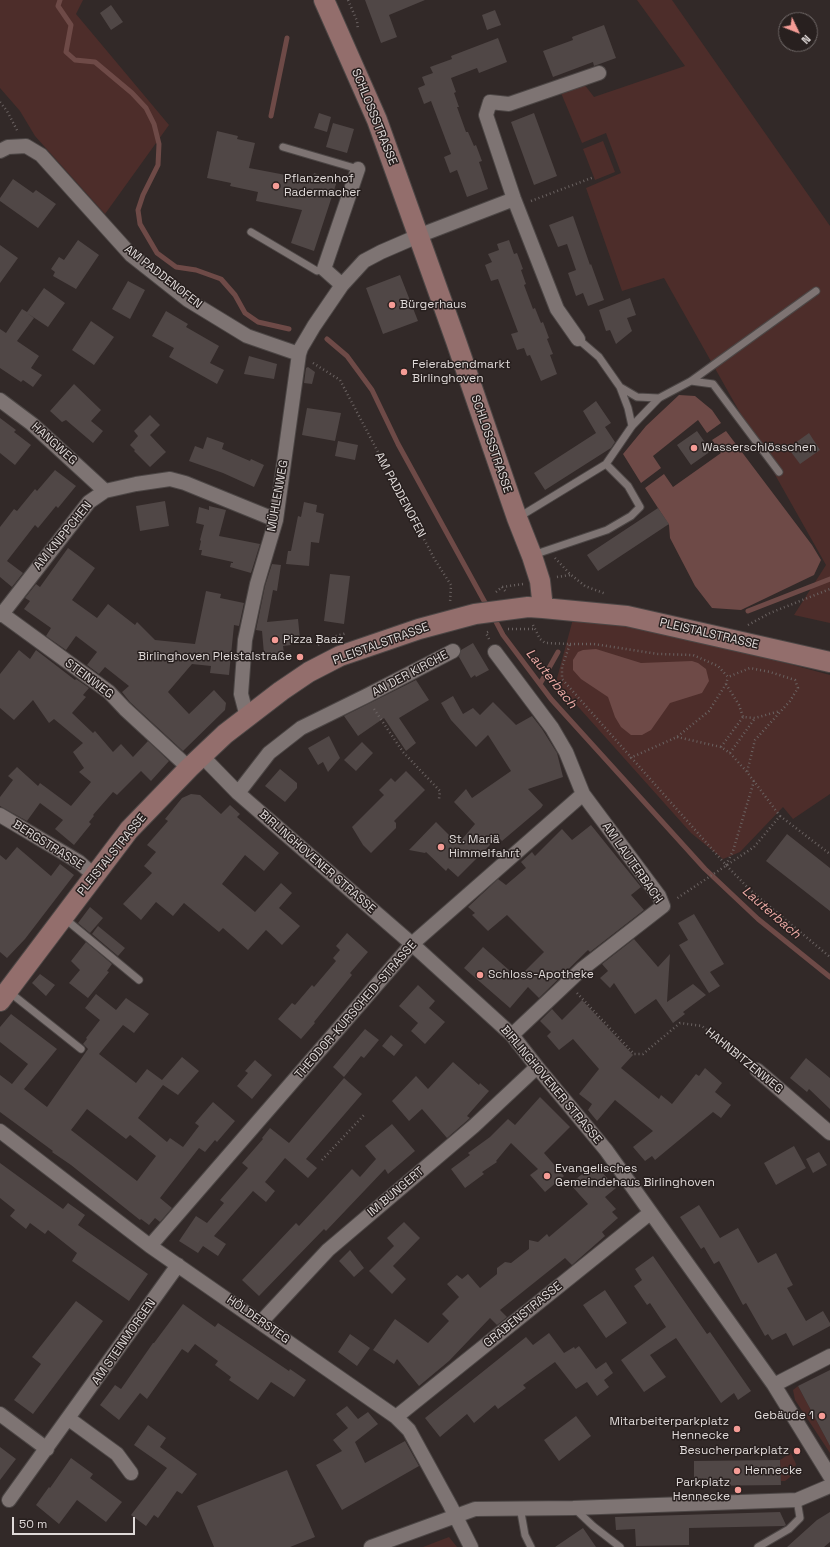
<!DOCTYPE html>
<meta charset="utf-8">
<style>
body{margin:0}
#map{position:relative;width:830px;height:1547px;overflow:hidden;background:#322928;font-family:"Space Grotesk",sans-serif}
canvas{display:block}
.north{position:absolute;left:778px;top:12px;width:40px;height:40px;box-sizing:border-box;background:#28201f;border:1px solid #716a69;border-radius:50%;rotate:133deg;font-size:11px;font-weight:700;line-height:16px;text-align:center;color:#dfd9d8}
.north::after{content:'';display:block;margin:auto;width:14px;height:18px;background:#f59c96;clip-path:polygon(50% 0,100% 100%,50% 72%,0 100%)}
.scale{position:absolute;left:12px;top:1517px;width:123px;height:18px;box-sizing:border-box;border:2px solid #dfd9d8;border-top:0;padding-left:5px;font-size:12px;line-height:14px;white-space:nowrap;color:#dfd9d8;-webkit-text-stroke:3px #28201f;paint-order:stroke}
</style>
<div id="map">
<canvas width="830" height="1547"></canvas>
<div class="north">N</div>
<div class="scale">50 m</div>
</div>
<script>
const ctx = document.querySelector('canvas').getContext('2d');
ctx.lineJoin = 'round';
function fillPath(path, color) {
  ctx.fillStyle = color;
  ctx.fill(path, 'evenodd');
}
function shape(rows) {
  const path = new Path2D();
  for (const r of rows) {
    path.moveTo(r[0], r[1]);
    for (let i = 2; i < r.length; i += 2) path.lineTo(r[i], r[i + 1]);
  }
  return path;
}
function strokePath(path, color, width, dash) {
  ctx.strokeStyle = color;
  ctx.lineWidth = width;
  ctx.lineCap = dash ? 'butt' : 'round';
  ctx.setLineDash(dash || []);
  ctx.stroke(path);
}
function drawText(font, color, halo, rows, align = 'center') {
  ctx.font = font + ' "Space Grotesk",sans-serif';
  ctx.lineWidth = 3;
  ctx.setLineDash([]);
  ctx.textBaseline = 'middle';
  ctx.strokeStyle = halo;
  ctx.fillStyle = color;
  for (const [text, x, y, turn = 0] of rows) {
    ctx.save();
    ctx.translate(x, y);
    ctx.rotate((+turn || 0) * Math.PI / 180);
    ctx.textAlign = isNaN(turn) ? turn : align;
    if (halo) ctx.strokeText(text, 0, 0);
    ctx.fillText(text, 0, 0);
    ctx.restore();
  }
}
const green = shape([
 [0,0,83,0,76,14,169,125,105,214,35,136,20,111,0,88],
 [637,0,672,0,830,226,830,623,794,615,826,565,664,278,622,291,586,188,621,173,606,133,582,143,561,93,584,84,594,97,685,66],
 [603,141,615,172,595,180,583,149],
 [573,619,642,628,689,637,830,675,830,794,793,819,783,807,740,852,723,859,691,833,556,682],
 [798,1386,830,1446,830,1453,795,1400,793,1390],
 [791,1453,796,1464,794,1474,785,1481,781,1481,780,1460],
 [449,1537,457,1547,423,1547]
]);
const water = shape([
 [679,395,695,396,712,410,721,423,707,433,698,420,653,456,661,468,641,483,623,454,646,426],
 [726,431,812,545,821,560,814,575,741,610,712,608,695,586,670,538,669,525,645,488,664,474,673,487,721,453,712,440],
 [596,649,641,663,692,661,698,663,706,669,709,681,702,693,670,703,651,730,642,735,631,735,621,727,615,717,608,697,581,679,573,670,573,660,578,652,583,650]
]);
const stream = shape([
 [60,0,58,6,71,25,66,52,75,60,95,62,132,93,146,108,154,124,159,144,158,165,143,195,138,210,140,224,157,253,176,267,196,270,221,279,235,295,245,313,258,322,289,329],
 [271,116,287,38],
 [327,339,347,356,372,390,398,444,488,608],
 [748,611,830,579],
 [493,616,503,635,551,699,705,869,758,919,830,977],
 [540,684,558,652]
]);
const building = shape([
 [365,0,425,0,389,15,397,37,381,43],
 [111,5,123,22,111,30,100,13],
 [495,10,501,25,487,30,482,15],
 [604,25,616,58,594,66,593,62,553,77,543,51,573,40,572,37],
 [498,38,507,62,479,73,477,68,451,78,456,92,454,93,459,107,457,107,466,132,468,132,474,146,476,145,482,161,479,162,488,189,467,197,457,170,450,173,444,157,451,154,431,101,424,104,418,88,425,85,422,77,433,73,430,67,452,59,451,56],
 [319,113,331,117,327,132,314,128],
 [534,113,557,176,534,185,511,122],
 [333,123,354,129,347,153,326,147],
 [217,131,238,136,237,139,255,143,249,168,312,180,314,173,337,181,314,251,291,243,302,210,256,201,258,192,230,186,231,183,207,178],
 [13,179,33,193,36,190,56,204,38,228,0,201,0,198],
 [573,216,590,265,591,264,604,300,588,306,583,293,576,296,568,273,576,270,567,244,558,247,549,225],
 [78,240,99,255,76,289,53,276,55,272,51,269,59,257,64,260],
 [509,240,514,254,517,253,523,269,521,270,526,284,524,285,533,309,535,308,541,323,543,322,549,338,547,339,553,354,550,355,557,374,541,381,530,355,527,356,524,348,517,350,511,334,518,332,501,287,498,279,491,281,485,265,492,262,488,254,499,250,497,244],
 [0,245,18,258,0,283],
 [400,275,418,321,383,334,366,288],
 [128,281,145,290,130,319,112,309],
 [44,288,65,303,48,327,27,313,34,318,17,341,39,356,31,368,42,375,33,387,23,380,21,382,0,368,0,329,6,333,22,309,27,312],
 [630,298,636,315,627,318,632,331,616,344,610,330,606,331,599,310],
 [166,311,188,324,186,327,219,346,210,363,224,370,217,384,169,357,174,348,152,336],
 [91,321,114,337,94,365,72,350],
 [249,356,277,364,274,379,244,374],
 [308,367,315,372,312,384,304,383,306,368],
 [74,384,101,410,91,421,103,431,93,443,66,420,62,422,50,411],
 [596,401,611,423,605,427,615,442,611,448,545,490,534,473,596,433,583,411],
 [307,408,341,413,335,441,302,435],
 [150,415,160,425,150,435,166,452,150,467,134,451,135,450,130,445,138,436,134,431],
 [0,418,16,430,14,432,31,445,15,465,0,453],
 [697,431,711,451,691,465,677,445],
 [809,433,820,450,800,464,788,448],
 [207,437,224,443,222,449,250,461,251,459,264,465,254,487,223,473,189,461,195,446,203,449],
 [338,441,358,445,355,460,335,456],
 [55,470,76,486,58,508,56,506,38,528,35,525,7,561,23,573,12,587,0,577,0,527,14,509,17,511,35,489,37,491],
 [165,501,169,526,140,531,136,506],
 [304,502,317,505,316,512,324,514,319,543,311,542,309,566,286,564,288,551,291,551,298,516,301,517],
 [209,506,226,510,219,536,260,544,251,573,230,567,231,563,233,563,233,562,201,555,202,550,199,550,201,541,200,540,204,525,196,523,199,507,209,510],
 [658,508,669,524,598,571,587,555],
 [68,548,95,568,72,600,97,618,108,604,135,625,137,622,155,640,195,644,206,591,221,594,220,598,244,603,239,626,234,625,229,675,210,673,211,666,192,664,168,692,189,714,214,690,226,703,225,710,183,751,130,702,122,692,129,686,105,667,99,674,87,665,97,652,76,636,66,650,46,636,51,628,24,609,30,601,25,598,36,584,40,587],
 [272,564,281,565,277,591,273,590,267,622,298,619,300,639,291,640,291,645,283,646,284,653,264,654,262,631,256,630,265,586],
 [330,574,350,576,344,624,324,621],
 [473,643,489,670,476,677,475,675,471,678,459,657,461,650],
 [19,650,30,659,36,650,75,680,76,679,89,688,83,695,86,697,72,713,93,733,95,731,113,752,121,744,133,757,148,741,169,761,151,781,141,771,117,795,113,792,93,815,94,816,89,822,91,824,74,845,55,829,63,820,40,803,27,821,0,806,0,797,13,780,8,776,17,767,38,786,40,783,71,806,91,782,79,772,84,768,73,752,83,743,54,719,49,723,33,700,14,720,0,708,0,674],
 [416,680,429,700,399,718,416,743,406,751,384,718,358,736,344,716],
 [453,696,463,714,473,708,480,715,493,702,516,725,532,716,542,729,557,753,563,777,528,789,543,805,541,808,502,841,500,839,495,844,493,842,458,877,448,868,446,871,426,852,425,853,409,850,436,822,458,844,475,824,454,802,466,789,472,798,511,771,488,735,476,747,451,720,441,703],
 [329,736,340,758,328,772,323,762,318,765,308,748],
 [362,742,373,753,356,771,344,760],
 [280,769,297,783,297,788,285,802,265,786],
 [406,771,425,790,394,821,396,823,396,828,371,853,363,845,352,827,384,795,379,790,391,778,395,782],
 [191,794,200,795,221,814,230,805,240,814,237,817,279,853,264,871,245,855,222,884,255,912,281,883,292,893,279,908,300,926,282,945,266,930,248,950,223,928,219,932,184,903,173,916,156,902,141,920,123,904,152,873,144,866,156,852,147,845,168,821,165,819,182,798],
 [591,825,641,887,631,895,644,910,590,952,588,950,539,998,528,987,510,1008,464,968,483,947,518,978,544,952,507,915,488,931,472,915,475,913,468,907,498,879,506,885,526,868,521,862,532,852,535,856,562,829,572,840],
 [787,834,830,868,830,911,766,861],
 [17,847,51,876,60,864,74,875,25,939,7,958,0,952,0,855,6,860],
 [90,907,103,918,90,933,78,923],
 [694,914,724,964,710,972,720,986,709,993,679,945,688,940,678,923],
 [98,926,125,948,118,956,92,934],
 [347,933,368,952,350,973,352,975,314,1022,315,1023,301,1039,278,1019,292,1003,295,1005,312,985,314,987,336,961,333,958,340,950,336,946],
 [634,939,658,967,670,954,667,1002,693,984,706,995,683,1012,685,1014,673,1023,656,999,635,1014,614,983,610,988,600,978,608,971,602,964],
 [86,942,112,964,107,971,109,972,88,998,69,983,80,970,71,961],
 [40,974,55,985,46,996,32,983],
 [418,985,435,1001,429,1008,445,1022,425,1044,411,1031,418,1023,399,1006],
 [96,994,116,1010,126,998,149,1014,134,1033,123,1025,99,1054,136,1083,147,1069,162,1080,182,1057,199,1071,178,1095,163,1085,138,1118,167,1142,170,1138,183,1147,199,1126,195,1123,213,1102,235,1121,217,1142,215,1140,205,1152,199,1148,160,1198,172,1208,160,1222,155,1218,149,1225,141,1219,140,1220,71,1165,52,1152,53,1151,0,1112,0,1075,12,1084,28,1064,0,1042,0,1027,11,1014,57,1049,24,1089,47,1107,88,1049,83,1044,87,1039,86,1038,100,1020,85,1008],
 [87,1109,126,1139,130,1135,156,1156,137,1181,71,1130],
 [582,1000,633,1055,621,1068,659,1099,661,1095,672,1104,696,1074,699,1076,705,1068,722,1083,715,1092,731,1105,721,1118,713,1112,655,1160,652,1156,645,1161,633,1147,653,1131,615,1100,597,1121,588,1110,592,1104,579,1094,599,1069,573,1039,559,1050,547,1036,551,1032,540,1021,552,1009,562,1020],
 [365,1029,379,1040,364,1058,361,1056,344,1077,333,1067],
 [391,1035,403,1045,394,1056,382,1046],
 [806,1058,830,1078,830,1109,809,1089,807,1092,790,1078],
 [255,1060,272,1075,252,1099,237,1086,248,1073,245,1071],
 [453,1062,479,1085,480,1083,489,1091,467,1116,470,1118,447,1138,422,1109,409,1121,392,1101,416,1076,428,1089],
 [344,1078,362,1094,306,1159,317,1168,308,1178,285,1158,265,1182,275,1191,266,1202,253,1191,214,1236,226,1244,218,1256,203,1246,198,1253,179,1241,196,1216,207,1223,224,1203,220,1200,248,1168,242,1163,263,1139,262,1138,270,1128,289,1143],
 [540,1097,570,1127,544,1153,564,1176,545,1192,530,1175,538,1169,511,1143,496,1161,497,1162,482,1172,484,1174,465,1188,451,1169,470,1155,468,1153,490,1137,508,1119,515,1125],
 [392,1124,415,1151,388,1174,385,1169,326,1231,324,1229,259,1296,242,1280,296,1223,299,1226,352,1169,360,1177,376,1159,365,1146],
 [794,1146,806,1168,776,1185,764,1163],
 [819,1152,827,1165,813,1173,806,1159],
 [0,1163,63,1209,68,1203,85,1215,78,1225,148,1274,129,1301,72,1261,77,1253,48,1230,45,1234,30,1223,26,1229,10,1216,15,1210,0,1198],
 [592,1166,597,1172,600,1170,616,1188,605,1197,616,1209,612,1212,618,1218,602,1232,605,1236,572,1265,565,1258,500,1310,507,1317,497,1325,490,1318,449,1361,419,1386,397,1359,394,1364,373,1350,395,1319,428,1343,449,1321,442,1314,459,1297,447,1284,457,1275,462,1279,468,1274,480,1288,497,1274,497,1268,505,1262,511,1263,529,1249,529,1240,538,1242,547,1234,549,1237,588,1204,570,1184],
 [699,1205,720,1238,738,1228,758,1263,776,1253,793,1285,787,1288,806,1321,823,1311,830,1323,830,1326,793,1346,786,1333,772,1340,768,1334,765,1336,746,1303,743,1305,719,1261,714,1264,704,1247,701,1249,680,1217],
 [404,1222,420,1238,393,1266,406,1279,392,1294,369,1271,394,1246,387,1238],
 [350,1250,364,1268,354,1277,339,1261],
 [653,1256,707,1334,710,1332,751,1391,738,1400,734,1393,721,1403,676,1338,650,1355,666,1377,644,1392,621,1360,666,1327,650,1303,647,1305,634,1286,642,1280,635,1269],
 [605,1290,627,1323,606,1338,583,1305],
 [76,1301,103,1321,33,1414,14,1400,41,1364,32,1357],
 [183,1304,215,1327,218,1323,289,1371,290,1369,306,1380,294,1397,271,1382,258,1400,229,1380,231,1377,215,1365,218,1361,195,1344,188,1353,182,1349,147,1399,140,1393,119,1420,100,1405,115,1385,121,1389,153,1343,154,1343],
 [549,1333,564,1353,574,1347,575,1349,579,1346,596,1369,606,1362,613,1373,604,1380,609,1387,597,1396,587,1382,576,1389,555,1362,523,1385,526,1388,498,1409,495,1405,474,1423,467,1414,440,1437,425,1418,526,1337,533,1345],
 [350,1334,370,1348,357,1366,338,1352],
 [830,1370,830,1446,798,1386],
 [347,1406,358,1419,368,1412,378,1424,355,1442,365,1463,405,1441,419,1466,342,1510,316,1465,342,1451,333,1440,348,1428,336,1414],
 [576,1416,591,1436,559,1461,544,1440],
 [148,1425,166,1438,160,1447,197,1474,182,1494,177,1491,158,1518,154,1515,146,1526,131,1515,167,1468,134,1445],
 [0,1447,16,1459,0,1480],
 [71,1458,93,1474,90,1478,122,1502,106,1522,77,1500,59,1524,36,1505,49,1487,50,1488],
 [780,1460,781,1485,694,1486,694,1461],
 [287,1470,315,1537,290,1547,214,1547,197,1506],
 [780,1512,786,1525,784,1526,689,1528,689,1545,636,1546,635,1529,616,1530,615,1517],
 [830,1512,830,1542,824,1547,787,1547,817,1520],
 [583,1528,596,1547,555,1547]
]);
const path = shape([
 [348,0,357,21,358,30],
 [0,102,7,111,18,132],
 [531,201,594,177],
 [313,363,340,380,435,560,451,585,450,603],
 [555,558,570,574,585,586,606,594],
 [557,577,570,575],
 [502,587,506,592],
 [496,592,502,587,523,584],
 [533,625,540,639,545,643,570,644,562,667,562,679,726,865,750,890,830,957],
 [748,625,770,613,830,589],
 [508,629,535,629],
 [489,639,486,633,490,631],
 [570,644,594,644,658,654,693,655,718,666,728,677,750,668,770,672,795,680,798,688,790,701,755,740,747,772,780,816,754,847,676,899],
 [318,645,329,638,347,633],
 [726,684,739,705,743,717,755,718,780,711],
 [374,709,403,752,440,791,439,799],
 [677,737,721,747,730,753,747,772],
 [721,747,743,717],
 [730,753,755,718],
 [630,758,677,737,709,711,726,684,728,677],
 [780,816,830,854],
 [726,865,733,851,754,781],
 [577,993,634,1054,643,1054,680,1023,702,1026,746,1061],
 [322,1160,364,1115]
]);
const lane = shape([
 [283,147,358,169],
 [251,232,317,271,324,269],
 [578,339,599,357,620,387,637,397,659,398],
 [691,381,713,384,779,472],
 [620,387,628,408,632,426],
 [606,464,632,426,659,398,691,381,816,291],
 [519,517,606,464,628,486,640,507,631,516,607,530,533,555],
 [64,918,139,980],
 [8,991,81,1049],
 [520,1507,525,1535,531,1547],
 [574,1508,593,1526,620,1547],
 [758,1547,789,1529,800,1518,797,1500]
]);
const street = shape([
 [0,151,8,147,26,146,41,155,131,255,188,300,247,336,299,354],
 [342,285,324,269,358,169],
 [578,339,557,309,514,199,486,115,490,102,509,104,599,73],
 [0,400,32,424,105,491],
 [2,614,89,502,105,491,136,484,170,479,185,483,276,520],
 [0,615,2,614,109,692,125,709,189,768],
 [495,652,552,728,566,752,583,794,659,896,663,906,582,969,512,1035],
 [247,717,241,694,245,640,257,584,276,520,299,354,301,348,314,326,342,285,364,261,381,252,418,236,514,199],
 [202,756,238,793,412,944,512,1035,537,1067,606,1150,774,1385,830,1476],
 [238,793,269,753,301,728,366,696,453,651],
 [0,815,79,862,95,876],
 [757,1070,830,1133],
 [0,1131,150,1246,396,1417,409,1430,450,1505,471,1547],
 [150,1246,412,944,583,794],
 [261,1322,328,1250,474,1126,537,1067],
 [774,1385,830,1356],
 [0,1414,47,1449],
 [396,1417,650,1213],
 [69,1419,117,1454,131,1473],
 [9,1500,178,1265],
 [371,1547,475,1509,573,1508,797,1500,830,1486]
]);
const secondary = shape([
 [324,0,377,120,456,341,517,518,532,556,540,581,543,608],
 [0,1001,129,830,189,768,225,734,281,691,309,672,340,656,419,629,475,614,528,607,543,608,627,616,830,662]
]);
const markers = [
 [276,186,4,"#f59c96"],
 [392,305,4,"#f59c96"],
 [404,372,4,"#f59c96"],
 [694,448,4,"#f59c96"],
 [275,640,4,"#f59c96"],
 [300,657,4,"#f59c96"],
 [441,847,4,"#f59c96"],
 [480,975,4,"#f59c96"],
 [547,1176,4,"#f59c96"],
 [822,1416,4,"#f59c96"],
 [737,1429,4,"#f59c96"],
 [797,1451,4,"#f59c96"],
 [737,1471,4,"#f59c96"],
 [738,1490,4,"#f59c96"]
];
const streetNames = [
 ["SCHLOSSSTRASSE",374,117,68],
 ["AM PADDENOFEN",163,277,38],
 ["HANGWEG",54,444,42],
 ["SCHLOSSSTRASSE",491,444,71],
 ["AM PADDENOFEN",400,495,62],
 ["MÜHLENWEG",278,496,-80],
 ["AM KNIPPCHEN",63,536,-51],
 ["PLEISTALSTRASSE",709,634,13],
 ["PLEISTALSTRASSE",381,644,-20],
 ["AN DER KIRCHE",410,674,-28],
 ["STEINWEG",89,679,37],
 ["BERGSTRASSE",48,845,32],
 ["PLEISTALSTRASSE",112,855,-51],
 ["BIRLINGHOVENER STRASSE",317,862,41],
 ["AM LAUTERBACH",632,863,55],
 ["THEODOR-KURSCHEID-STRASSE",356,1010,-49],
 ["HAHNBITZENWEG",744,1061,39],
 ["BIRLINGHOVENER STRASSE",551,1085,50],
 ["IM BUNGERT",396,1192,-40],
 ["GRABENSTRASSE",523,1315,-39],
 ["HÖLDERSTEG",258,1320,35],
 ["AM STEINMORGEN",124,1342,-55]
];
const poiNames = [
 ["Pflanzenhof",284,179],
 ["Radermacher",284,193],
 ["Bürgerhaus",400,305],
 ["Feierabendmarkt",412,365],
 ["Birlinghoven",412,379],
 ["Wasserschlösschen",702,448],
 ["Pizza Baaz",283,640],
 ["Birlinghoven Pleistalstraße",292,657,"right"],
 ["St. Mariä",449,840],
 ["Himmelfahrt",449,854],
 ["Schloss-Apotheke",488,975],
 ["Evangelisches",555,1169],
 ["Gemeindehaus Birlinghoven",555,1183],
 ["Gebäude 1",814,1416,"right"],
 ["Mitarbeiterparkplatz",729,1422,"right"],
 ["Hennecke",729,1436,"right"],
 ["Besucherparkplatz",789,1451,"right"],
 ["Hennecke",745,1471],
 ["Parkplatz",730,1483,"right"],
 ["Hennecke",730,1497,"right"]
];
const waterNames = [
 ["Lauterbach",551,679,51],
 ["Lauterbach",771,913,41]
];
fillPath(green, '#4d2d2a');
fillPath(water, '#6e4a47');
strokePath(stream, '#6e4a47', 5);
fillPath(building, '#504746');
strokePath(lane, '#4c4645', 9);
strokePath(street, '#4c4645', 16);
strokePath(secondary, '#4c4645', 22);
strokePath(path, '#6a6261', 2.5, [1, 3]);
strokePath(lane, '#7e7473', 7);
strokePath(street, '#7e7473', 14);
strokePath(secondary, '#936e6c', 20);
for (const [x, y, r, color] of markers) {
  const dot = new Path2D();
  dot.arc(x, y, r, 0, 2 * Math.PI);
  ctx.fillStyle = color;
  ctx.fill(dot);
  strokePath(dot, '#28201f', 1.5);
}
drawText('12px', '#dfd9d8', '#28201f', streetNames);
drawText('12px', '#dfd9d8', '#28201f', poiNames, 'left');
drawText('italic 13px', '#eeaba6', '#28201f', waterNames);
</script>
